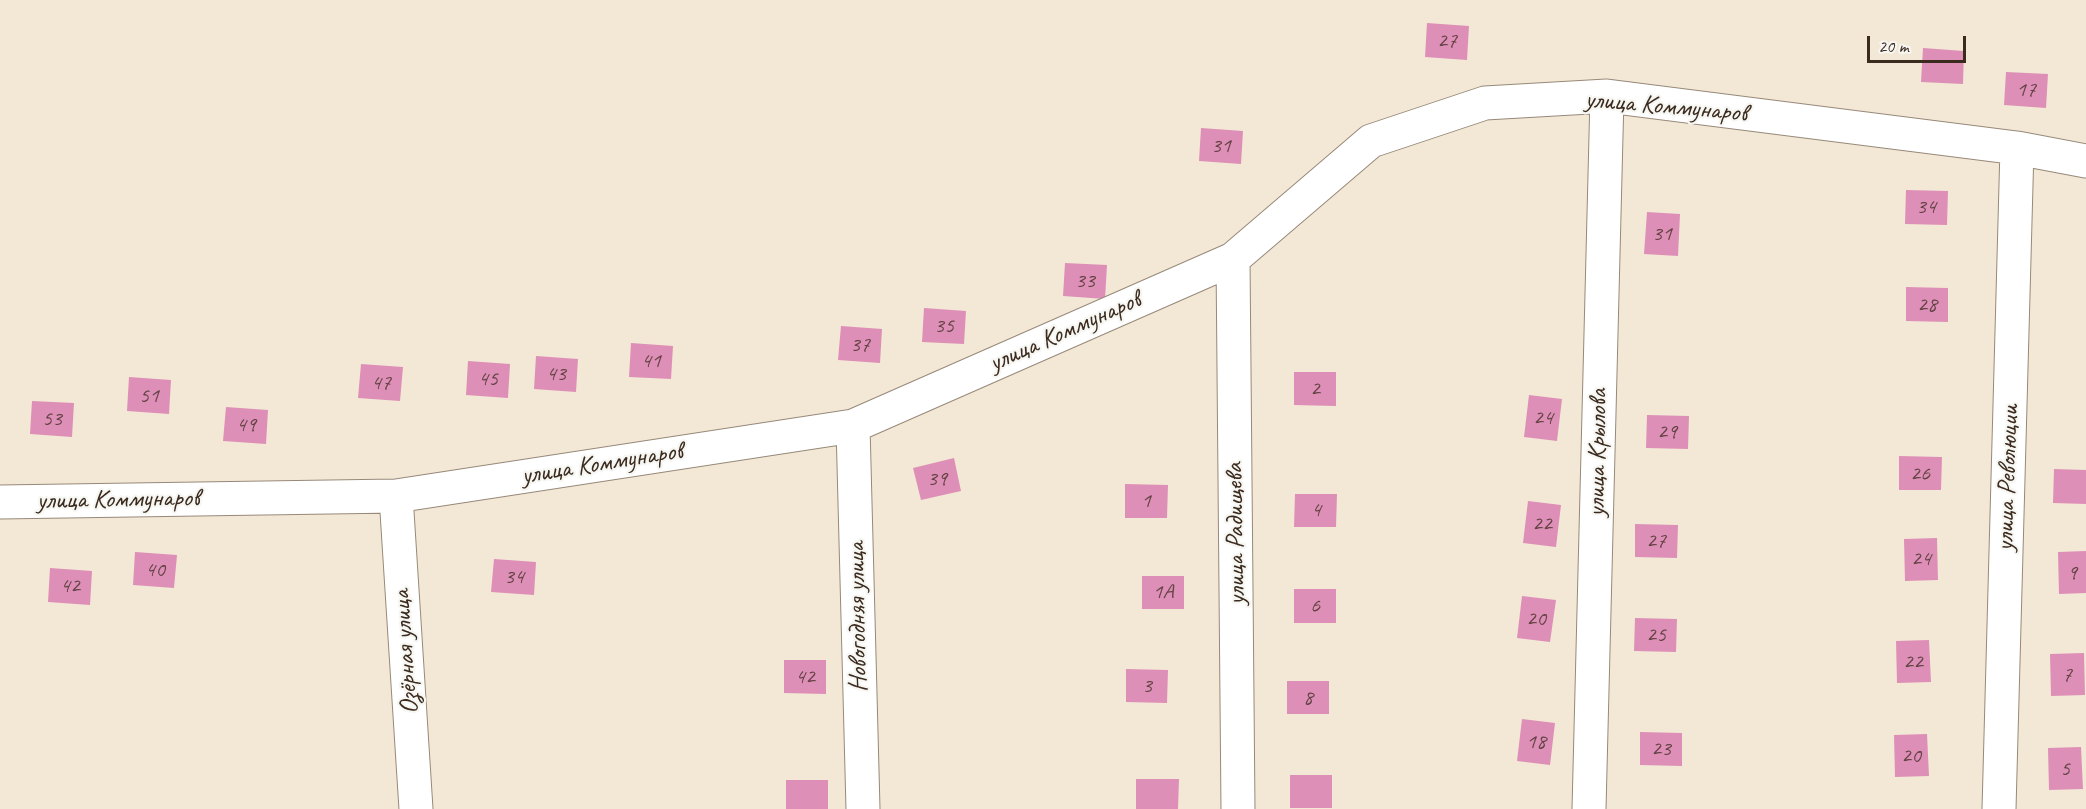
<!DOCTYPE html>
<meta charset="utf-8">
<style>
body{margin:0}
#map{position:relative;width:2086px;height:809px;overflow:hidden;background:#f3e8d5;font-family:Caveat,sans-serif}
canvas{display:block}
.scale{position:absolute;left:1867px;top:36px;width:99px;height:27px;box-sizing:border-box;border:3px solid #3b2a1e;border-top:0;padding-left:8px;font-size:18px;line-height:21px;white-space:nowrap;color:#3b2a1e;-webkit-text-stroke:4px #f6f6f2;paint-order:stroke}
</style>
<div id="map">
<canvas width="2086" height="809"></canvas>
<div class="scale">20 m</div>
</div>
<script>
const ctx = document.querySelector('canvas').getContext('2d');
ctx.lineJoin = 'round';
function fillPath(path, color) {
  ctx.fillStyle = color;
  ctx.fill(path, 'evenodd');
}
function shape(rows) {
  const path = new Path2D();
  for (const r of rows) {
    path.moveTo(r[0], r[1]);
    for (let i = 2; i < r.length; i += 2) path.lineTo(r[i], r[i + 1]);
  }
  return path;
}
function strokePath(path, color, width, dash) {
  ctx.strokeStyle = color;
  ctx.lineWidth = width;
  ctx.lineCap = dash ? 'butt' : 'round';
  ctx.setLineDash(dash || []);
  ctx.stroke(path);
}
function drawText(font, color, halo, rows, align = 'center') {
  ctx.font = font + ' Caveat,sans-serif';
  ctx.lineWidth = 4.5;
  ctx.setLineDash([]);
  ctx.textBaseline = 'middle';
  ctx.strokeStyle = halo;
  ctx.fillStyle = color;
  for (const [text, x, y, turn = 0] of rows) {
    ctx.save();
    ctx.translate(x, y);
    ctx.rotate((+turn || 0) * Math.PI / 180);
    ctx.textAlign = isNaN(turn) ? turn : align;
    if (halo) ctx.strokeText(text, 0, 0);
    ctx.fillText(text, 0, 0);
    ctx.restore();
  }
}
const building = shape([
 [1427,23,1469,26,1467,60,1425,57],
 [1923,48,1964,51,1963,84,1921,82],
 [2006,72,2048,74,2046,108,2004,105],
 [1201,128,1243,131,1241,164,1199,161],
 [1906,190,1948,191,1947,225,1905,224],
 [1647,212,1680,214,1678,256,1644,254],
 [1065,263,1107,265,1105,299,1063,296],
 [1906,287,1948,288,1948,322,1906,321],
 [924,308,966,311,964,344,922,342],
 [841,326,882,329,880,363,838,360],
 [631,343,673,346,671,379,629,377],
 [536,356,578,359,576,392,534,389],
 [468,361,510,364,508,398,466,395],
 [361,364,403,367,400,401,358,398],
 [1294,372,1336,372,1336,406,1294,405],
 [129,377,171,380,169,414,127,411],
 [1529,395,1562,399,1557,441,1524,437],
 [32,401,74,403,72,437,30,434],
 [226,407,268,410,266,444,223,441],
 [1647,415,1689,416,1688,449,1646,448],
 [1899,456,1942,457,1941,490,1899,490],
 [954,458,961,491,921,500,913,468],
 [2054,469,2086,470,2086,504,2053,503],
 [1125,484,1168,485,1167,518,1125,518],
 [1295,494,1337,494,1336,527,1294,527],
 [1528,501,1561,505,1556,547,1523,543],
 [1635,524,1678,525,1677,558,1635,557],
 [1937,538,1938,580,1905,581,1904,539],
 [2086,551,2086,593,2059,594,2058,552],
 [135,552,177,555,174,588,133,585],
 [494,559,536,562,534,595,491,592],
 [50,568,92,571,90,605,48,602],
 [1142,576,1184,576,1184,609,1142,609],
 [1294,589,1336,589,1336,623,1294,623],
 [1522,596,1556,600,1550,642,1517,638],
 [1635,618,1677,619,1676,652,1634,651],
 [1929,640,1931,682,1897,683,1896,641],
 [2084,653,2085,695,2051,696,2050,654],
 [784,660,826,660,826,694,784,693],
 [1126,669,1168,670,1167,703,1126,702],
 [1287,681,1329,681,1329,714,1287,714],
 [1522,719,1555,723,1550,765,1517,761],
 [1640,732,1682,733,1682,766,1640,765],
 [1927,734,1929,776,1895,777,1894,735],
 [2081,747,2083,789,2049,790,2048,748],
 [1290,775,1332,775,1332,808,1290,808],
 [1136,779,1179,779,1178,809,1136,809],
 [786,780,828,780,828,809,786,809]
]);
const minor = shape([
 [1233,259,1238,809],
 [853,426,863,809],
 [396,496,416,809],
 [0,502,396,496,853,426,1233,259,1371,141,1485,103,1607,96,2017,148,2086,161],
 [1589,809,1607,96],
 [1999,809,2017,148]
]);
const numberNames = [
 ["27",1447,41],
 ["17",2026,90],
 ["31",1221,146],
 ["34",1926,207],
 ["31",1662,234],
 ["33",1085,281],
 ["28",1927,305],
 ["35",944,326],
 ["37",860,345],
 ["41",651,361],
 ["43",556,374],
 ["45",488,379],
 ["47",381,383],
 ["2",1315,389],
 ["51",149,396],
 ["24",1543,418],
 ["53",52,419],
 ["49",246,425],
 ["29",1667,432],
 ["26",1920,474],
 ["39",937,479],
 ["1",1146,501],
 ["4",1316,510],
 ["22",1542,524],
 ["27",1656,541],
 ["24",1921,559],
 ["40",155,570],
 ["9",2072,573],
 ["34",514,577],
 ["42",70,586],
 ["1А",1163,592],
 ["6",1315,606],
 ["20",1536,619],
 ["25",1656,635],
 ["22",1913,662],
 ["7",2067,675],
 ["42",805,677],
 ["3",1147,686],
 ["8",1308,698],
 ["18",1536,742],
 ["23",1661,749],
 ["20",1911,756],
 ["5",2065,769]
];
const streetNames = [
 ["улица Коммунаров",1666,107,5],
 ["улица Коммунаров",1065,332,-24],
 ["улица Крылова",1598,453,-89],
 ["улица Коммунаров",602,464,-9],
 ["улица Революции",2008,478,-88],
 ["улица Коммунаров",118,500,-1],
 ["улица Радищева",1236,534,-91],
 ["Новогодняя улица",858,617,-91],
 ["Озёрная улица",406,652,-94]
];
fillPath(building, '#de8fb7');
strokePath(minor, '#97897a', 35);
strokePath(minor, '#fff', 33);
drawText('22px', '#644344', null, numberNames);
drawText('26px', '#3b2a1e', '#f6f6f2', streetNames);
</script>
